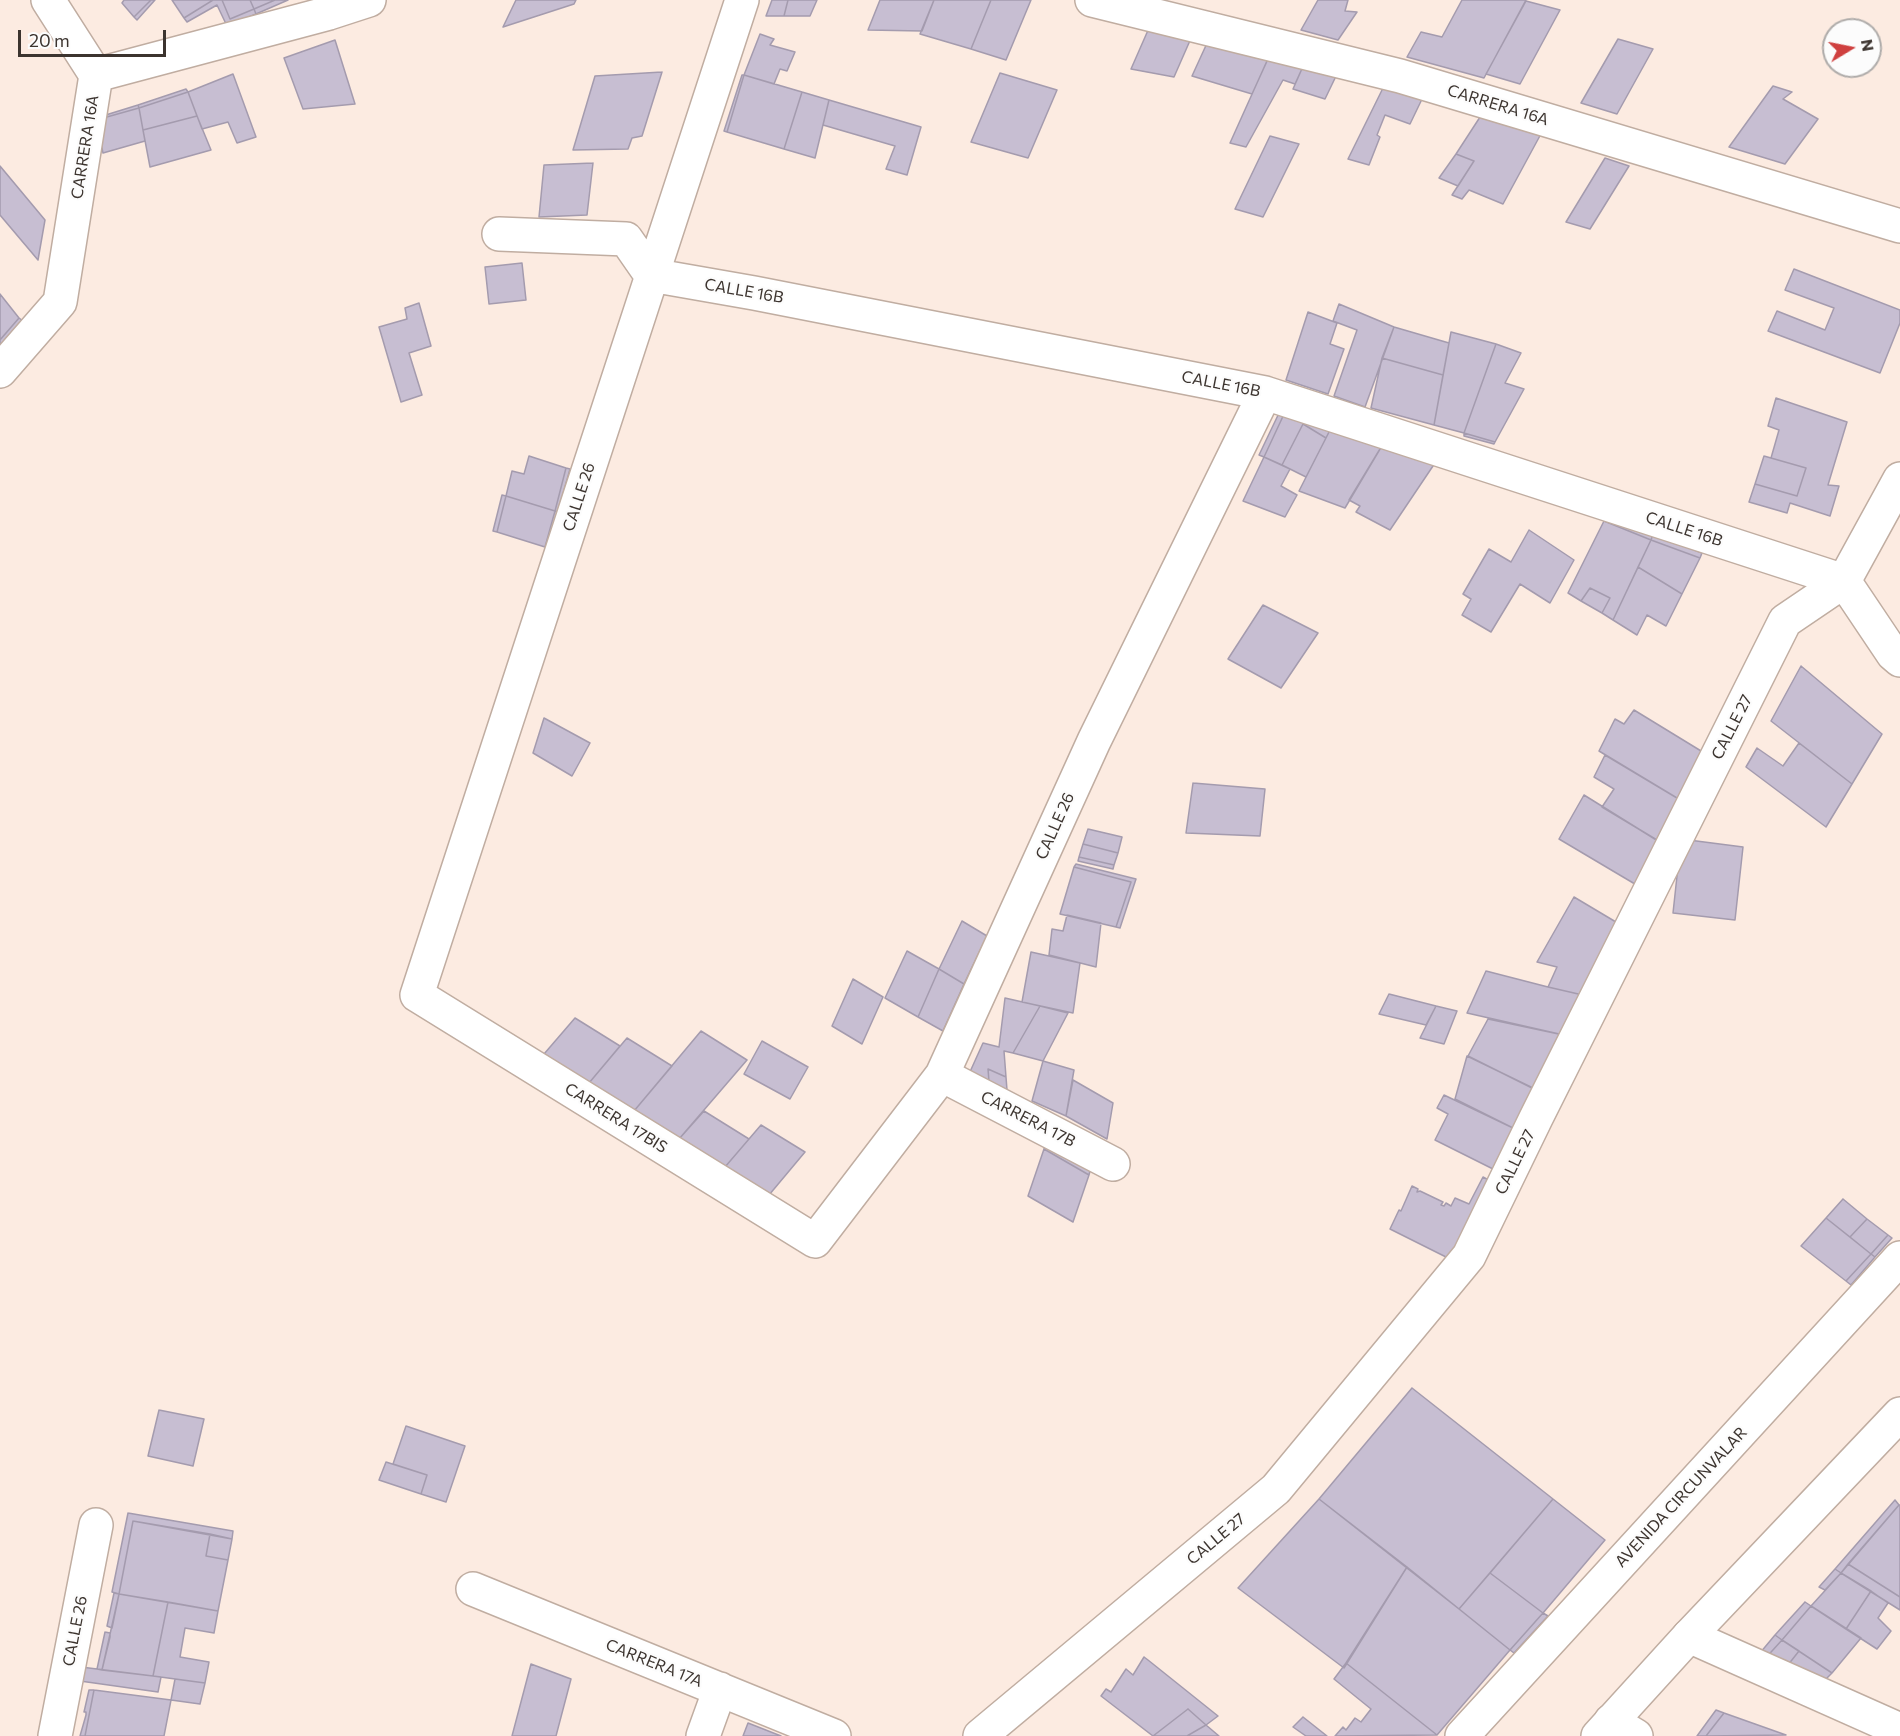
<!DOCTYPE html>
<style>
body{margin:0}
#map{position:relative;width:1900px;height:1736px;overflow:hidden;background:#fcebe1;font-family:Commissioner,sans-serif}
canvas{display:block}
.north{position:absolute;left:1822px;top:18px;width:60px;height:60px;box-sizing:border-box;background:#fcfcfc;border:2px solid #afacaa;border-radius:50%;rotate:80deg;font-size:16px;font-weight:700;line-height:24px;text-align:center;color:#3c342f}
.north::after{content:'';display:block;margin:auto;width:21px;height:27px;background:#cf403f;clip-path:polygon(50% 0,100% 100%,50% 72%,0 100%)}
.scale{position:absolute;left:18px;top:30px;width:148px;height:27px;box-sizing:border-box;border:3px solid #3c342f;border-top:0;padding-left:8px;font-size:18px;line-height:21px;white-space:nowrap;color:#3c342f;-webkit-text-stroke:4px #fcfcfc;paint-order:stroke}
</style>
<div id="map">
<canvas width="1900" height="1736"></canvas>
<div class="north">N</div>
<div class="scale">20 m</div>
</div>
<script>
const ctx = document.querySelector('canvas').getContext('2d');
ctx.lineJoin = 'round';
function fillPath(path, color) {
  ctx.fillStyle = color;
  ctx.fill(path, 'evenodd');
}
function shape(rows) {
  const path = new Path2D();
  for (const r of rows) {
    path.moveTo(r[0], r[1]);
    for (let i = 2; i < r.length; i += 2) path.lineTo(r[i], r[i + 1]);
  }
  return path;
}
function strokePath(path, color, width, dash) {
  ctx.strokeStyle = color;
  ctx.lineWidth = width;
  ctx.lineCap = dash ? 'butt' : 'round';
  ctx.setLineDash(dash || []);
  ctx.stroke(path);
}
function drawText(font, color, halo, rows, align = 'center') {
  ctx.font = font + ' Commissioner,sans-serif';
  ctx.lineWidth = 4.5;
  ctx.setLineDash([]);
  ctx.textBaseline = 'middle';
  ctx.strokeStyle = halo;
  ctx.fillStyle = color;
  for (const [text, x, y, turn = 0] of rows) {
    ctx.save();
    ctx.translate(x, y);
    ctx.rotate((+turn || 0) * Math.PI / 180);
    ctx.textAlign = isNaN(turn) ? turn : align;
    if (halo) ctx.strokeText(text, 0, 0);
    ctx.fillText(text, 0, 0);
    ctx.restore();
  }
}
const building = shape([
 [124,0,151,0,134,17,122,3,124,0],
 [151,0,155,0,137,20,134,17,151,0],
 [172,0,213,0,184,18,172,0],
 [213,0,222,0,230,19,254,9,256,14,227,26,217,5,187,22,184,18,213,0],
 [222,0,250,0,254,9,230,19,222,0],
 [250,0,275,0,254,9,250,0],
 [275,0,288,0,256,14,254,9,275,0],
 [516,0,576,0,574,4,503,27,516,0],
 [772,0,788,0,784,16,766,16,772,0],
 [788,0,817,0,810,16,784,16,788,0],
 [880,0,934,0,922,31,868,30,880,0],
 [934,0,991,0,971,49,920,34,934,0],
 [991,0,1031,0,1006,60,971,49,991,0],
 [1318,0,1348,0,1345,11,1357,12,1338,40,1301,30,1318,0],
 [1462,0,1526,0,1484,78,1407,57,1421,32,1442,37,1462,0],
 [1526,1,1560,10,1520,84,1486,74,1526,1],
 [1149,28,1192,36,1174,77,1131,69,1149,28],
 [760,34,774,39,770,45,795,52,787,71,780,69,774,84,744,75,760,34],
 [1618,39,1653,49,1617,114,1581,103,1618,39],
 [335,40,355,104,303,109,284,58,335,40],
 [1208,41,1268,59,1252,94,1192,76,1208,41],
 [1271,52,1305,62,1295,84,1283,80,1246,147,1230,143,1271,52],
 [1305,62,1338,72,1325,99,1293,89,1305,62],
 [662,72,642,136,632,138,628,149,573,150,595,76,662,72],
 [1000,73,1057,90,1028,158,971,142,1000,73],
 [233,74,256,137,237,143,228,122,202,129,188,92,233,74],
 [742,75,744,75,727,132,724,131,742,75],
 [744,75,802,92,784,149,727,132,744,75],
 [1384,86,1423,97,1410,124,1385,115,1377,135,1380,137,1369,165,1348,159,1384,86],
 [1773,86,1792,92,1783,99,1818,119,1785,164,1729,147,1773,86],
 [186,89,188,92,139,108,138,105,186,89],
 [188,92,197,116,143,130,139,108,188,92],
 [802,92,829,100,815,158,784,149,802,92],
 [829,100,921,127,907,175,886,169,895,146,823,125,829,100],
 [138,105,139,108,96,120,96,118,138,105],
 [139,108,145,141,103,153,96,120,139,108],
 [1482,114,1542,132,1503,204,1469,190,1462,199,1452,195,1474,161,1456,154,1482,114],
 [197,116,211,150,150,167,143,130,197,116],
 [1270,136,1299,144,1263,217,1235,209,1270,136],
 [1456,154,1474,161,1458,186,1439,178,1456,154],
 [1605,158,1629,166,1590,229,1566,222,1605,158],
 [593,163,587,215,539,217,544,165,593,163],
 [0,166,45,220,38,260,0,215,0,166],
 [522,263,526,300,489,304,485,267,522,263],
 [1794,269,1900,310,1900,323,1880,373,1768,331,1777,311,1825,330,1834,308,1785,290,1794,269],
 [0,294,19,318,0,340,0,294],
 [419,303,431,346,409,353,422,395,401,402,379,327,407,319,405,308,419,303],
 [1339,304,1394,327,1365,407,1334,396,1357,330,1333,321,1339,304],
 [1308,312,1337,323,1330,344,1344,349,1328,394,1286,380,1308,312],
 [19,318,23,321,0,346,0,340,19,318],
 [1394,327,1449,343,1443,375,1382,358,1394,327],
 [1451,332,1496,344,1464,433,1434,425,1451,332],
 [1496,344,1521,353,1505,383,1524,389,1495,442,1464,433,1496,344],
 [1382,358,1443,375,1434,425,1371,408,1382,358],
 [1776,398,1847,422,1828,485,1839,486,1830,516,1790,503,1787,513,1749,502,1755,484,1797,496,1806,468,1771,458,1779,430,1768,426,1776,398],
 [1280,411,1285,412,1264,457,1259,455,1280,411],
 [1285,412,1304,422,1282,465,1264,457,1285,412],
 [1304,422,1330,430,1326,438,1303,424,1304,422],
 [1303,424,1326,438,1306,477,1282,465,1303,424],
 [1330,430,1383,444,1345,508,1299,491,1330,430],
 [1464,433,1495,442,1494,444,1464,436,1464,433],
 [1383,444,1435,463,1390,530,1356,512,1360,506,1349,500,1383,444],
 [529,456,566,468,555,511,506,496,512,471,524,474,529,456],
 [1764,456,1806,468,1797,496,1755,484,1764,456],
 [1264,457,1290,469,1281,486,1297,495,1285,517,1243,501,1264,457],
 [566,468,570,469,558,512,555,511,566,468],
 [502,495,506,496,497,532,493,531,502,495],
 [506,496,555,511,545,547,497,532,506,496],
 [555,511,558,512,549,548,545,547,555,511],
 [1606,516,1653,534,1651,540,1604,521,1606,516],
 [1604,521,1651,540,1613,620,1602,613,1610,598,1590,588,1581,601,1568,593,1604,521],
 [1529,530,1574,560,1550,603,1520,584,1491,632,1462,615,1471,599,1463,594,1489,549,1511,562,1529,530],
 [1653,534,1702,553,1700,558,1651,540,1653,534],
 [1651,540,1700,558,1682,594,1638,567,1651,540],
 [1638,567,1682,594,1666,626,1647,615,1637,635,1613,620,1638,567],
 [1590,588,1610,598,1602,613,1581,601,1590,588],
 [1263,605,1318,633,1281,688,1228,659,1263,605],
 [1801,666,1882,734,1852,784,1771,721,1801,666],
 [1634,710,1706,754,1682,801,1599,751,1615,719,1624,724,1634,710],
 [544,718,590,743,572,776,533,753,544,718],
 [1799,743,1852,784,1826,827,1746,767,1757,748,1783,766,1799,743],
 [1605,755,1682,801,1662,843,1602,807,1614,789,1594,777,1605,755],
 [1193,783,1265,789,1260,836,1186,833,1193,783],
 [1584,795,1666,846,1645,890,1559,839,1584,795],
 [1088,829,1122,837,1118,853,1083,844,1088,829],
 [1681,839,1743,847,1735,920,1673,913,1681,839],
 [1083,844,1118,853,1114,865,1079,857,1083,844],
 [1079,857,1114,865,1113,869,1078,861,1079,857],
 [1076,864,1136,879,1120,928,1116,927,1131,882,1074,867,1076,864],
 [1074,867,1131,882,1116,927,1060,914,1074,867],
 [1574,897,1626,928,1587,996,1548,987,1557,967,1537,962,1574,897],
 [1067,915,1101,923,1096,967,1049,955,1052,929,1063,931,1067,915],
 [962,921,987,936,964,984,939,969,962,921],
 [907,951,939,969,918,1017,885,998,907,951],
 [1031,952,1080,963,1073,1013,1022,1002,1031,952],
 [939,969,964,984,943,1031,918,1017,939,969],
 [1486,971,1548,987,1587,996,1568,1036,1467,1013,1486,971],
 [853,979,883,997,862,1044,832,1026,853,979],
 [1389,994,1436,1006,1426,1025,1379,1014,1389,994],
 [1005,998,1040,1006,1013,1053,1004,1051,1006,1077,988,1069,989,1082,969,1074,983,1043,999,1047,1005,998],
 [1040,1006,1068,1013,1043,1061,1013,1053,1040,1006],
 [1436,1006,1457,1011,1444,1044,1420,1038,1436,1006],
 [575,1018,620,1046,589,1083,544,1054,575,1018],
 [1488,1019,1568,1036,1540,1092,1468,1056,1488,1019],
 [701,1031,747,1060,679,1139,634,1111,701,1031],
 [627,1038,672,1066,634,1111,589,1083,627,1038],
 [762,1041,808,1067,790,1099,744,1074,762,1041],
 [1467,1056,1533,1088,1513,1128,1455,1099,1467,1056],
 [1043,1061,1074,1070,1066,1116,1032,1101,1043,1061],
 [988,1069,1006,1077,1007,1090,989,1082,988,1069],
 [1073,1080,1113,1103,1107,1139,1066,1116,1073,1080],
 [1444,1095,1513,1128,1493,1169,1435,1140,1448,1114,1437,1108,1444,1095],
 [704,1111,749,1139,725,1167,679,1139,704,1111],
 [761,1125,805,1152,769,1195,725,1167,761,1125],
 [1045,1144,1090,1171,1089,1175,1044,1149,1045,1144],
 [1044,1149,1089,1175,1073,1222,1028,1196,1044,1149],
 [1483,1177,1496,1184,1452,1260,1390,1229,1399,1210,1401,1211,1412,1186,1418,1189,1417,1192,1420,1191,1443,1202,1441,1205,1444,1206,1446,1203,1451,1206,1455,1198,1469,1204,1483,1177],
 [1843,1199,1867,1219,1850,1237,1826,1218,1843,1199],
 [1826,1218,1871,1254,1846,1281,1801,1246,1826,1218],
 [1867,1219,1888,1235,1871,1254,1850,1237,1867,1219],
 [1888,1235,1892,1238,1875,1257,1871,1254,1888,1235],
 [1871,1254,1875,1257,1851,1285,1846,1281,1871,1254],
 [1412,1388,1553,1499,1459,1609,1319,1499,1412,1388],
 [159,1410,204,1419,193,1466,148,1456,159,1410],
 [406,1426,465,1446,446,1502,421,1494,427,1475,393,1464,406,1426],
 [386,1462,427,1475,421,1494,379,1480,386,1462],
 [1319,1499,1407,1567,1344,1668,1238,1588,1319,1499],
 [1553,1499,1605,1540,1543,1613,1490,1573,1553,1499],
 [1895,1500,1899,1505,1841,1573,1835,1569,1895,1500],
 [1899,1505,1900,1505,1900,1597,1848,1564,1899,1505],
 [128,1513,233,1531,232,1539,133,1521,119,1594,112,1592,128,1513],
 [133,1521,210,1534,206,1556,228,1560,218,1611,119,1594,133,1521],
 [210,1534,232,1539,228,1560,206,1556,210,1534],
 [1848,1564,1900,1597,1900,1610,1841,1573,1848,1564],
 [1407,1567,1510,1650,1437,1735,1346,1663,1407,1567],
 [1835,1569,1841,1573,1825,1590,1819,1587,1835,1569],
 [1490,1573,1543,1613,1510,1650,1459,1609,1490,1573],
 [1841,1573,1871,1591,1846,1629,1811,1606,1841,1573],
 [1871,1591,1888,1603,1878,1618,1891,1631,1877,1649,1846,1629,1871,1591],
 [114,1593,119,1594,112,1628,107,1626,114,1593],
 [119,1594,168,1602,153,1676,102,1670,119,1594],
 [168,1602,218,1611,214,1633,185,1628,180,1657,209,1662,205,1683,153,1676,168,1602],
 [1805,1602,1811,1606,1782,1640,1775,1635,1805,1602],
 [1811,1606,1861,1638,1832,1673,1782,1640,1811,1606],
 [1543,1613,1548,1616,1514,1653,1510,1650,1543,1613],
 [105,1632,110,1633,110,1637,102,1670,97,1669,105,1632],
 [1775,1635,1782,1640,1762,1662,1755,1659,1775,1635],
 [1782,1640,1799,1651,1784,1670,1762,1662,1782,1640],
 [1799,1651,1832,1673,1821,1684,1784,1670,1799,1651],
 [1144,1657,1148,1660,1218,1716,1206,1725,1188,1709,1153,1736,1101,1696,1106,1689,1111,1692,1126,1669,1133,1675,1144,1657],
 [1346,1663,1437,1735,1335,1736,1343,1727,1346,1730,1355,1718,1361,1722,1371,1709,1334,1679,1346,1663],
 [531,1664,571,1679,556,1736,512,1736,531,1664],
 [81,1667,161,1677,158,1692,80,1681,81,1667],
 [175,1679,205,1683,200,1704,171,1700,175,1679],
 [89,1690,94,1690,85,1736,80,1736,86,1715,86,1712,84,1712,89,1690],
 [94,1690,171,1700,164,1736,85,1736,94,1690],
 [1188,1709,1206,1725,1187,1736,1153,1736,1188,1709],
 [1716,1710,1724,1713,1706,1736,1697,1736,1716,1710],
 [1724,1713,1786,1735,1706,1736,1724,1713],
 [1303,1717,1327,1736,1306,1736,1293,1727,1303,1717],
 [748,1723,781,1736,743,1736,748,1723],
 [1206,1725,1219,1736,1187,1736,1206,1725]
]);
const minor = shape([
 [48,0,96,75],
 [742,0,417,995,815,1241,942,1075,1094,741,1265,393],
 [1092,0,1400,76,1900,226],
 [499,234,626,239,651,275,754,293,1265,393,1844,581,1893,654,1900,660],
 [0,371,60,302,96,75,329,13,369,0],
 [942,1075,1113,1164],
 [473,1589,834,1736],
 [1689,1636,1900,1730],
 [1611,1721,1636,1736],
 [55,1736,96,1525],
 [703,1736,720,1689],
 [980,1736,1276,1489,1469,1256,1536,1118,1785,621,1844,581,1900,479]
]);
const major = shape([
 [1462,1736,1900,1258],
 [1598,1736,1689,1636,1900,1414]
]);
const streetNames = [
 ["CARRERA 16A",1498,105,17],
 ["CARRERA 16A",85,147,-81],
 ["CALLE 16B",744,291,10],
 ["CALLE 16B",1221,384,11],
 ["CALLE 26",579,497,-72],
 ["CALLE 16B",1684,529,18],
 ["CALLE 27",1732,727,-63],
 ["CALLE 26",1055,826,-66],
 ["CARRERA 17BIS",616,1118,32],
 ["CARRERA 17B",1028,1119,27],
 ["CALLE 27",1515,1162,-64],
 ["AVENIDA CIRCUNVALAR",1681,1497,-47],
 ["CALLE 27",1216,1539,-40],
 ["CALLE 26",75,1631,-79],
 ["CARRERA 17A",654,1663,22]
];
fillPath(building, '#c7bed2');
strokePath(building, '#a49bae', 1.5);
strokePath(minor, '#c0ada1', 36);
strokePath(major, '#c0ada1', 36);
strokePath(minor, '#fff', 33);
strokePath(major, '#fff', 33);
drawText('16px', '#3c342f', '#fcfcfc', streetNames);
</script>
